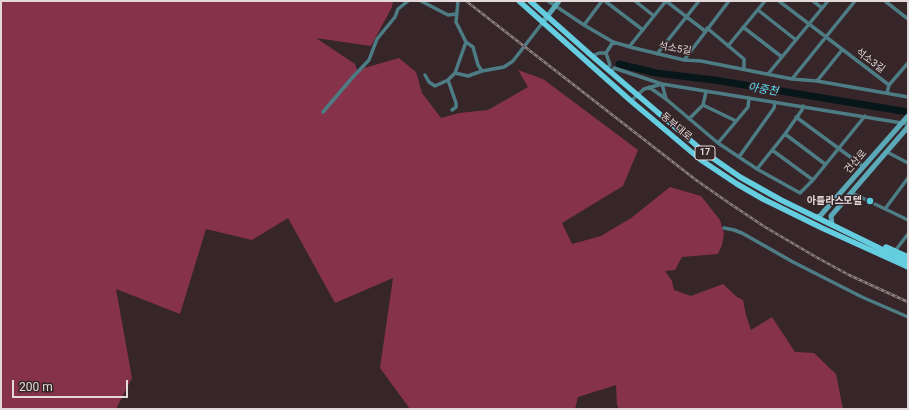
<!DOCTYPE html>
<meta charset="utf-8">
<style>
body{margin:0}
#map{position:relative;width:909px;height:410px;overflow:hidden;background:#362629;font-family:Roboto,sans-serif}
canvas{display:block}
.frame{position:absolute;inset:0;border:2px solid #e3d8da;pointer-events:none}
.scale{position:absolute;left:12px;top:380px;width:116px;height:18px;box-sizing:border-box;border:2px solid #e3d8da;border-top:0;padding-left:5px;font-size:12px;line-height:14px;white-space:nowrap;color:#e3d8da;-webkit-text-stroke:3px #362629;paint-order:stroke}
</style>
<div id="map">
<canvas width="909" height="410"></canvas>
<div class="frame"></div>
<div class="scale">200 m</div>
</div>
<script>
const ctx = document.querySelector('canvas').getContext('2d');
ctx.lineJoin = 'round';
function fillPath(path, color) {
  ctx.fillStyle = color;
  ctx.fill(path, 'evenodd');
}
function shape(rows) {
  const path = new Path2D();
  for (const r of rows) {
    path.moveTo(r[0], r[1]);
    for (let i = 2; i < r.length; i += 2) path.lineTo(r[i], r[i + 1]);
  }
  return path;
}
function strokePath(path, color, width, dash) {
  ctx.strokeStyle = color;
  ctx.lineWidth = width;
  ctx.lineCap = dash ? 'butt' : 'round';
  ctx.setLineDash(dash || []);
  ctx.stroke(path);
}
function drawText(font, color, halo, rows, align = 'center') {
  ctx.font = font + ' Roboto,"Noto Sans KR",sans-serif';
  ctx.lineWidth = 3;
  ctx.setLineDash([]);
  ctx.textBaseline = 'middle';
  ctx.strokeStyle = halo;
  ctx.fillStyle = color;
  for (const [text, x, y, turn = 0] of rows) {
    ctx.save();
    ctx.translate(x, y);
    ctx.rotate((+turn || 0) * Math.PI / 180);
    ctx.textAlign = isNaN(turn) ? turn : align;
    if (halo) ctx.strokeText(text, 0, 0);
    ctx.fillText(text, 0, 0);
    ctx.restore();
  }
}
const forest = shape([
 [1,1,393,1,392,7,371,46,316,38,355,64,357,70,399,58,416,72,422,93,441,118,459,113,488,110,528,87,518,70,543,79,638,150,623,186,562,223,572,244,601,236,631,218,670,187,701,196,720,220,724,234,722,245,718,254,682,257,675,270,665,271,672,281,674,290,691,296,723,284,737,297,743,300,746,315,751,330,772,317,795,352,814,353,836,374,843,409,619,409,617,405,616,385,578,397,575,409,410,409,380,368,393,278,335,303,288,218,252,240,206,229,180,314,116,289,132,378,116,409,1,409]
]);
const river = shape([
 [619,64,656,73,714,80,908,112]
]);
const street = shape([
 [421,1,448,15,456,14],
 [458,1,456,22,466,42,473,47,478,65,482,71,504,67,513,61,543,22],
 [548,1,584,25,613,42,634,48,684,60,701,61,792,79,817,81,908,97],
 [605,1,643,30],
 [635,1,654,16],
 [779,1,889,85],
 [813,1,822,8],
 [885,1,908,19],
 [758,10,796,40],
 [584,25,602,1],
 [743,27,782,57],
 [707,28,744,59,744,69],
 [728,46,765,1],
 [629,47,666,1,705,31],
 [606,53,610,65,606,69],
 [606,53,613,42],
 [657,54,699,1],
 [592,56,599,53,606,53],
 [684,60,729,1],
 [611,72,614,68,662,84,908,124],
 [455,73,468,76,482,71],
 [768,74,828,1],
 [425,75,429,82,435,86,448,80,455,73,466,42],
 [792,79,855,1],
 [448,80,456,103,456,107,452,110],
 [817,81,842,50],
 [649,87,666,99],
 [887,93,889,85,908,63],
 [631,101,644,89,662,84,666,99,718,143,757,169,800,193,813,180,865,116],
 [703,105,736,121],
 [323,112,352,78,369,60,377,39,395,17,398,9,408,1],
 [796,117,864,167],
 [689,119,703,105,706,92],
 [785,134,825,164],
 [718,143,748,107,749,98],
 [772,150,813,180],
 [887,152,908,163],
 [739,157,774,108,775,102],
 [757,169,785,134,802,110,803,106],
 [852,193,908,220],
 [885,209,908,178],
 [724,228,734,230,742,233,793,262,862,297,908,317],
 [895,251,908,234]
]);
const secondary = shape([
 [543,22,559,1],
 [815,217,820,216,908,116],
 [832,224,831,216,908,127]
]);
const primary = shape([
 [519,1,631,101,701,160,737,184,763,199,822,228,908,267],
 [530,1,592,56,704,152,740,177,781,200,908,262],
 [886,247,906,256]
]);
const rail = shape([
 [466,1,696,180,729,203,765,227,816,257,849,275,908,302]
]);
const markers = [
 [870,201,4,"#55cadf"]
];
const shields = [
 [705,153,20]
];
const shieldNames = [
 ["17",705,153]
];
const streetNames = [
 ["석소5길",675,49,10],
 ["석소3길",870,61,37],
 ["동부대로",676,127,40],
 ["건산로",856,162,-49]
];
const poiNames = [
 ["아틀라스모텔",862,201]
];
const waterNames = [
 ["아중천",763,90,9]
];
fillPath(forest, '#86324a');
strokePath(river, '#061619', 7);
strokePath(street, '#4d7c85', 3.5);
strokePath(secondary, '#5ba9b8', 5);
strokePath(primary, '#65cde0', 5.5);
strokePath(rail, '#8d8082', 2.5);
strokePath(rail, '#362629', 1, [3]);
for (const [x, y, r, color] of markers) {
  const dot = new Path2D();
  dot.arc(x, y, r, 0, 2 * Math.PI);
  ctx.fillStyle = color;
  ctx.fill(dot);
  strokePath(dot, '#362629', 1.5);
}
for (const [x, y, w] of shields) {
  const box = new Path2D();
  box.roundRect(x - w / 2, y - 7, w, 14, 3);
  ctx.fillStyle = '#362629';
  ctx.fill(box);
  strokePath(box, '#e3d8da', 1);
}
drawText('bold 9px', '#e3d8da', null, shieldNames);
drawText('10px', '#e3d8da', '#362629', streetNames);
drawText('bold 10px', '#e3d8da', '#362629', poiNames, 'right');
drawText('italic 11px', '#5cdff6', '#362629', waterNames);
</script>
